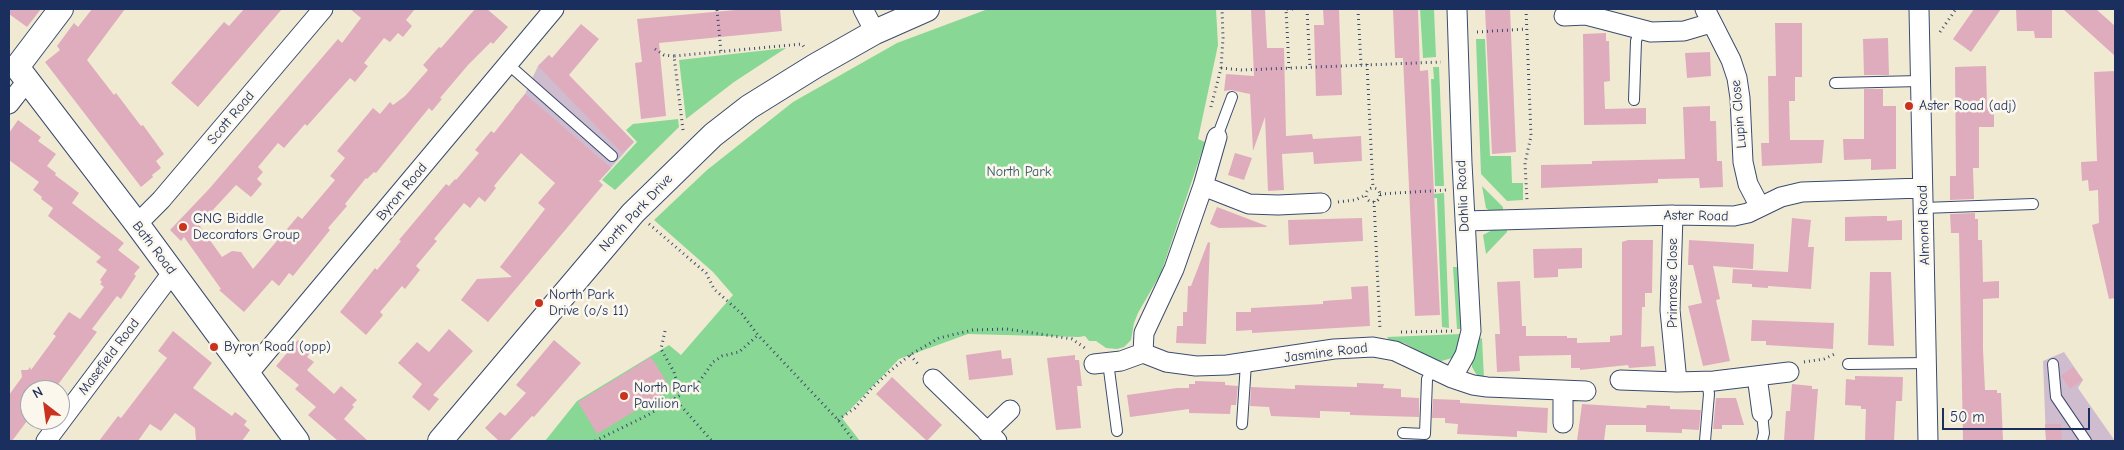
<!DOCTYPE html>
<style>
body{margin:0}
#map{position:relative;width:2124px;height:450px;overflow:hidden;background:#f1ead2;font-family:"Comic Neue",sans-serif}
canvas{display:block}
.frame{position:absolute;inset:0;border:10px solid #1b2f5e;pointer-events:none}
.north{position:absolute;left:20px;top:380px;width:50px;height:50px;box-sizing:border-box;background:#fbf7ec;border:1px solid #a1a7b3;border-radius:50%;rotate:330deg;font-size:14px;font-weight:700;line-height:20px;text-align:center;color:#1b2f5e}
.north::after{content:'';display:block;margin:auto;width:18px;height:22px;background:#c8321e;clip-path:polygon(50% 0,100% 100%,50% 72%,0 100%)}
.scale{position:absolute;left:1942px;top:408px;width:148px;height:22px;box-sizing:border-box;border:2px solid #1b2f5e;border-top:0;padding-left:6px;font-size:15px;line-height:18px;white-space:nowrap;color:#1b2f5e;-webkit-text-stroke:4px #fbf7ec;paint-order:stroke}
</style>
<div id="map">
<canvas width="2124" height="450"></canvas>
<div class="frame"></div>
<div class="north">N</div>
<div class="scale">50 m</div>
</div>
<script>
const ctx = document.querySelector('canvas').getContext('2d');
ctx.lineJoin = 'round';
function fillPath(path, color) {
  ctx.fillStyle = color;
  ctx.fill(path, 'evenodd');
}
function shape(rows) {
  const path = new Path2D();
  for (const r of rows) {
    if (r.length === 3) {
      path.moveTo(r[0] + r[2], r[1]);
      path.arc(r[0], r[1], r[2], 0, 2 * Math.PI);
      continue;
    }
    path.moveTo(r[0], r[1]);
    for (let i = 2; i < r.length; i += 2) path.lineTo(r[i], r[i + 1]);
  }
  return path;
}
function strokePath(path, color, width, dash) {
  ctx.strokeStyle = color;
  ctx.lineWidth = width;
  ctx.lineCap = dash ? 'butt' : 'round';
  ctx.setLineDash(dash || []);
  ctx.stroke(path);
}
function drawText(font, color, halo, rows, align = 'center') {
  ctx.font = font + ' "Comic Neue",sans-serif';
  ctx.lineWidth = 5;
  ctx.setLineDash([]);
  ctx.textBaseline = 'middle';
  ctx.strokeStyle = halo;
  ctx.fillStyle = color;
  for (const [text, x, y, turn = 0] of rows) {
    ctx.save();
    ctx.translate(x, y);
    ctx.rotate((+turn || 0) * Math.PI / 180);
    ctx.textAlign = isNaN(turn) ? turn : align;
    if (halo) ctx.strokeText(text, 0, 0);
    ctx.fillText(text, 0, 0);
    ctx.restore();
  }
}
const industrial = shape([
 [549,55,634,142,600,180,514,107,525,94,538,66],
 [2064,352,2083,380,2078,388,2115,441,2046,441,2043,361]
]);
const green = shape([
 [988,9,1216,9,1218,45,1198,139,1205,142,1161,273,1138,313,1134,323,1131,340,1124,347,1117,349,1106,348,1096,341,1089,341,1085,336,1079,337,968,334,899,359,842,418,860,441,545,441,577,401,669,345,681,355,733,295,713,272,654,220,707,170,793,102,897,43],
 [1420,9,1434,9,1436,57,1423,58],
 [1476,39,1485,39,1490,156,1511,156,1512,183,1523,183,1523,200,1507,201,1481,174],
 [786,48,734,82,686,119,679,60],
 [1433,67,1439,67,1444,186,1435,186,1431,79,1434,79],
 [678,119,679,127,615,190,602,180,637,142,626,130,633,124],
 [1482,186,1503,207,1503,211,1490,211,1486,208],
 [1444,193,1449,328,1442,327,1437,198,1433,198,1433,194],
 [1507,228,1507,232,1486,254,1483,235,1494,229],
 [1453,267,1460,267,1463,329,1457,329],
 [1461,334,1458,351,1452,358,1438,362,1404,343,1389,340,1387,337],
 [1482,338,1484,379,1476,374,1472,367,1472,362,1477,339]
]);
const building = shape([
 [9,9,41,9,27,27,9,14],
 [92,9,125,9,87,60,114,95,116,93,141,126,143,125,164,154,156,161,161,168,152,175,153,177,141,187,45,62,60,50,57,46,74,23,78,27],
 [244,9,282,9,198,107,171,83,224,22,229,26],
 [350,9,415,9,406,20,412,26,403,37,398,33,390,42,384,38,364,63,368,66,355,82,350,78,307,126,305,124,284,148,278,143,258,167,263,172,257,179,262,184,251,197,236,185,199,225,222,257,232,251,241,252,253,269,298,216,302,219,335,180,330,176,345,158,337,151,373,108,380,114,390,102,393,105,405,96,428,70,423,65,424,64,439,47,441,48,475,9,487,9,508,27,493,44,491,42,468,65,440,98,442,99,432,111,429,108,376,173,374,172,367,179,366,178,345,204,347,206,328,228,330,230,293,276,289,273,279,286,272,280,244,312,219,290,221,289,184,237,181,241,170,230,209,189,338,39,342,43,361,18],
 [746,9,780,9,782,31,659,43,666,116,641,119,635,63,642,62,637,19],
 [1251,9,1265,9,1267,48,1284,48,1286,136,1312,134,1313,139,1361,136,1362,161,1314,164,1313,152,1282,154,1284,190,1268,191,1265,117,1253,151,1250,94,1231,90,1224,91,1226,74,1254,76],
 [1323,9,1339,9,1342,95,1316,96,1314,25,1324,25],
 [1393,9,1418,9,1420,71,1428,70,1440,315,1415,316,1403,58,1395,58],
 [1485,9,1510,9,1516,152,1492,154],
 [1974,9,2001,9,1971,52,1953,39],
 [2016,9,2052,9,2052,38,2035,38,2034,31,2017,31],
 [2063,9,2096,9,2115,26,2115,56],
 [1775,23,1802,23,1802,77,1795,77,1795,101,1789,101,1790,140,1824,140,1822,163,1762,166,1761,143,1769,143,1768,76,1776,76],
 [581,24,599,39,569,75,634,142,622,153,538,66,549,55,552,58],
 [1606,33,1606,41,1609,41,1610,81,1604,82,1605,109,1646,108,1646,124,1584,125,1583,34],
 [1888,38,1889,75,1864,75,1863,39],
 [1710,52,1711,76,1687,78,1685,53],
 [1986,66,1987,108,1994,108,1994,127,1979,127,1979,168,1973,168,1974,199,1950,200,1950,176,1956,176,1955,67],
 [2115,71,2115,298,2109,299,2092,225,2099,223,2098,190,2089,191,2088,180,2082,181,2081,162,2097,161,2094,72],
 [1864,89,1883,89,1883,106,1896,106,1896,169,1871,170,1871,159,1844,160,1843,139,1864,139],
 [525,94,611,168,599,181,603,185,488,322,461,300,477,279,512,277,500,267,545,209,538,203,555,183,521,153,494,186,496,188,485,202,479,197,470,208,464,203,434,239,437,241,416,266,420,270,405,289,402,286,380,312,383,315,366,335,340,312,375,268,377,270,401,241,399,240,446,184,449,186,455,179,456,180,479,153,475,150,491,131,494,133],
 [1710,106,1710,121,1716,121,1717,161,1722,161,1723,187,1700,188,1699,178,1658,179,1658,183,1541,188,1541,165,1592,164,1592,161,1685,159,1683,107],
 [18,120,41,137,38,141,56,154,47,166,56,173,55,175,79,193,72,203,124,243,118,250,140,267,134,274,136,276,121,299,117,296,92,329,97,332,54,390,30,390,30,417,12,441,9,441,9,395,22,377,21,370,28,370,30,367,31,370,56,336,53,334,69,312,80,319,104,287,100,284,102,282,100,280,107,270,96,262,101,257,48,216,53,208,41,199,42,197,33,190,39,182,9,160,9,133],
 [1235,153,1252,158,1244,180,1228,175],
 [1217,207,1267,226,1266,227,1219,228,1210,224],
 [1975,213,1975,219,1978,219,1978,240,1982,240,1983,282,1999,281,1999,298,1983,299,1983,349,1985,390,1997,390,1997,393,2001,393,2003,441,1963,441,1959,233,1951,233,1950,214],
 [1875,216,1887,216,1887,221,1902,220,1902,240,1845,241,1845,217],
 [1362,218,1363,241,1289,245,1288,220],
 [1792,218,1811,220,1808,247,1814,247,1811,289,1768,286,1768,288,1752,287,1752,284,1732,283,1733,269,1788,272],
 [1628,240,1653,240,1652,293,1645,293,1645,307,1642,307,1641,347,1654,346,1656,366,1629,368,1628,365,1580,370,1580,368,1571,368,1571,355,1519,356,1520,371,1497,372,1495,334,1500,334,1497,282,1520,281,1522,326,1526,326,1526,336,1567,336,1567,338,1577,338,1577,343,1610,342,1610,336,1622,335,1622,242],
 [1689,240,1754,244,1753,269,1713,266,1720,299,1716,300,1730,361,1703,366,1688,306,1702,303,1693,265,1688,265],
 [1208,242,1210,243,1206,344,1176,343,1177,326,1183,326,1183,312,1187,312,1188,286,1191,286],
 [1582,248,1582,268,1558,269,1558,277,1534,278,1533,249],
 [1870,272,1891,272,1894,346,1868,345],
 [1368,286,1370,326,1252,333,1252,330,1236,331,1236,312,1251,312,1251,308,1323,304,1323,301,1352,299,1351,287],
 [1752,320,1834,323,1833,349,1766,345,1766,341,1751,341],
 [449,329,473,351,433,395,439,399,429,411,412,397,422,384,398,363,417,342,429,352],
 [173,331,212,363,193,388,232,416,235,412,247,421,244,425,250,430,242,441,196,441,195,428,175,413,161,431,150,424,138,441,99,441,118,416,121,418,167,358,158,351],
 [298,340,311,351,307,357,314,362,307,370,334,394,341,386,357,400,352,405,354,407,344,419,368,441,338,441,308,415,316,407,295,389,299,385,276,366],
 [554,340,581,363,534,417,532,416,509,441,499,441,485,428,500,412,505,416,526,393,516,385],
 [1001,350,1002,359,1011,358,1013,375,969,380,966,355],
 [1075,355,1075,360,1079,360,1082,386,1077,386,1081,428,1056,430,1047,358],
 [651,357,671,389,597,434,578,402],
 [2073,367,2083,380,2070,389,2061,376],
 [1855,376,1903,377,1902,401,1896,401,1894,441,1865,441,1866,409,1861,409,1861,406,1845,405,1846,379,1855,380],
 [892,377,942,425,927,441,876,394],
 [1195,381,1225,382,1225,385,1238,386,1236,405,1231,405,1230,414,1189,413,1189,409,1130,417,1127,395,1177,388,1189,388,1189,384,1195,384],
 [1357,383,1384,384,1383,388,1401,389,1401,397,1419,398,1419,417,1350,415,1350,412,1320,411,1320,418,1271,416,1269,407,1250,406,1251,387,1295,389,1295,385,1357,387],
 [1792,384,1812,386,1812,389,1818,389,1814,441,1784,441,1786,411,1790,411],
 [1716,398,1736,398,1744,425,1722,425,1722,429,1713,429],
 [1433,399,1460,400,1460,403,1548,408,1547,433,1517,431,1517,437,1457,434,1458,424,1445,423,1445,418,1432,418],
 [1582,404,1646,408,1647,405,1670,406,1670,409,1701,410,1699,430,1682,429,1682,433,1646,432,1646,425,1606,425,1604,441,1577,441],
 [2045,424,2061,424,2062,441,2046,441]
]);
const path = shape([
 [1307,9,1310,67],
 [1358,9,1361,65],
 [1526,9,1531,136,1525,163,1527,200],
 [717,10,721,52],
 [1477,32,1527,29],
 [1940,32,1956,9],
 [655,49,664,55,674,56],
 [1367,64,1373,188],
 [1221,68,1242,70,1441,62],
 [1289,68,1286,9,1297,9],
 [1211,107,1221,68,1223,38,1222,9],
 [683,130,674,56,802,44,804,47],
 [1373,195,7],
 [1380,194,1447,190],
 [1374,201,1380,330],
 [1338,202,1355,200,1366,195],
 [649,224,706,273,714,289,742,314,758,335,838,420,854,441],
 [665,331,661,349,674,372,680,394],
 [1401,332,1453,331],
 [910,355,920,366],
 [1804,362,1824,359,1837,353],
 [674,398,712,441],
 [838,420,855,408,872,388,890,371,910,355,939,338,973,330,1007,329,1072,339,1085,348],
 [595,441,648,415,697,385,713,362,722,356,739,352,758,335]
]);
const service = shape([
 [509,65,612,156],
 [1835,83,1920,81],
 [1634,100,1636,41,1640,29],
 [1217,137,1232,97],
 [1923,208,2033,204],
 [1108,362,1117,431],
 [1848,364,1928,363],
 [2053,364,2056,397,2086,441],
 [1762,413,1764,433,1762,441],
 [1242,424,1246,363],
 [1403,433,1425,434,1427,379,1433,369],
 [1705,441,1709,394,1707,381]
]);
const minor = shape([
 [863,9,875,32],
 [1705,9,1731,60,1737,78,1740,98,1743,162,1748,184,1760,207],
 [1919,9,1928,441],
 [1564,16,1586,15,1651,32,1684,31,1711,23],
 [9,104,27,81],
 [1203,186,1249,204,1278,205,1321,203],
 [1673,215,1670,310,1677,382,1714,381,1789,372],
 [1465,221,1673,215,1734,216,1748,213,1781,197,1802,192,1922,188],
 [137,224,161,200,323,9],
 [1143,353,1144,333,1174,269,1203,186,1217,137],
 [1094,364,1121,361,1143,353,1166,362,1196,366,1227,365,1334,349,1373,347,1395,351,1452,378,1473,385,1487,387,1586,391],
 [248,374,554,9],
 [1757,376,1762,413],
 [1452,378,1465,355,1471,331,1462,163,1457,9],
 [933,379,997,441],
 [1620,380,1677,382],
 [1563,391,1563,423],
 [987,432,1010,410],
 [46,441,172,273]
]);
const tertiary = shape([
 [61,9,17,67,137,224,297,441],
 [440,441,633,213,713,135,749,107,815,66,875,32,927,9]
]);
const markers = [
 [1909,106,5,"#c8321e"],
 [183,227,5,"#c8321e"],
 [539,303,5,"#c8321e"],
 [214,347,5,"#c8321e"],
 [624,396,5,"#c8321e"]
];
const poiNames = [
 ["Aster Road (adj)",1919,106],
 ["GNG Biddle",193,219],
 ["Decorators Group",193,235],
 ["North Park",549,295],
 ["Drive (o/s 11)",549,311],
 ["Byron Road (opp)",224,347],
 ["North Park",634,388],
 ["Pavilion",634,404]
];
const streetNames = [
 ["Lupin Close",1739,114,-95],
 ["Scott Road",231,118,-50],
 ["Byron Road",402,192,-50],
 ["Dahlia Road",1463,196,-93],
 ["North Park Drive",636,213,-47],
 ["Aster Road",1696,216,1],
 ["Almond Road",1924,225,-92],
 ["Bath Road",154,248,53],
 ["Primrose Close",1673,283,-90],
 ["Jasmine Road",1326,353,-7],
 ["Masefield Road",109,357,-53]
];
const parkNames = [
 ["North Park",1019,172]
];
fillPath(industrial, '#cfbdcf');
fillPath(green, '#89d795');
fillPath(building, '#dfacbd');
strokePath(service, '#3b4b6f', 12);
strokePath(minor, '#3b4b6f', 21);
strokePath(tertiary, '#3b4b6f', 26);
strokePath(path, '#3b4b6f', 3, [1, 4]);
strokePath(service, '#fff', 10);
strokePath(minor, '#fff', 19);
strokePath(tertiary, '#fff', 24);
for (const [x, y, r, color] of markers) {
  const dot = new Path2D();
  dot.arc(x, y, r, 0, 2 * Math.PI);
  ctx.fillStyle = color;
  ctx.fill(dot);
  strokePath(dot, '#fbf7ec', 2);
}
drawText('14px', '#1b2f5e', '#fbf7ec', poiNames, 'left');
drawText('14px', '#1b2f5e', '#fbf7ec', streetNames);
drawText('14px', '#36596c', '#fbf7ec', parkNames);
</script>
